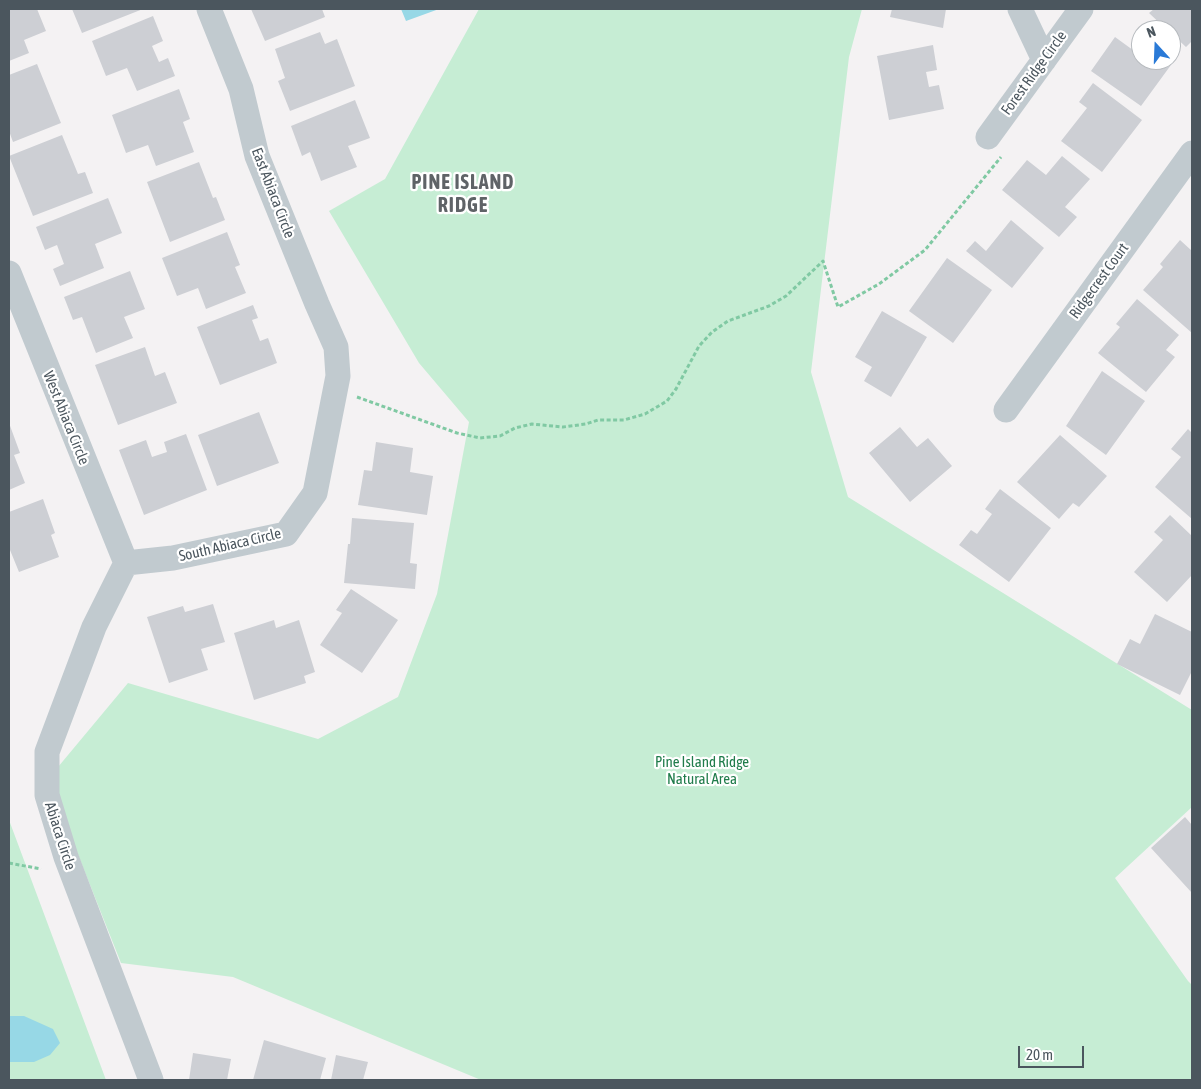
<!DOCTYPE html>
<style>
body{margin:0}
#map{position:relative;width:1201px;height:1089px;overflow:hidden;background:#f4f2f3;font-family:"Asap Condensed",sans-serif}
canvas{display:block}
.frame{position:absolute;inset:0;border:10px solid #4b565e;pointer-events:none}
.north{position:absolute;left:1131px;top:20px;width:50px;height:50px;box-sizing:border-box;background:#fff;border:1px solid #b7bbbf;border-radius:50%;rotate:340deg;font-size:14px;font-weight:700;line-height:20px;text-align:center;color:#4b565e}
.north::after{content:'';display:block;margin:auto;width:18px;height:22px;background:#2a7ad7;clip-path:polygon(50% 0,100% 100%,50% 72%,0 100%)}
.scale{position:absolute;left:1018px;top:1046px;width:66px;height:22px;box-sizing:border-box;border:2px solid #4b565e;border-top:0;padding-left:6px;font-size:15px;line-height:18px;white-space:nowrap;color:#4b565e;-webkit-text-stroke:4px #fff;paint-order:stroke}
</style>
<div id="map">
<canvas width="1201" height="1089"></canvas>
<div class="frame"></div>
<div class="north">N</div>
<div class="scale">20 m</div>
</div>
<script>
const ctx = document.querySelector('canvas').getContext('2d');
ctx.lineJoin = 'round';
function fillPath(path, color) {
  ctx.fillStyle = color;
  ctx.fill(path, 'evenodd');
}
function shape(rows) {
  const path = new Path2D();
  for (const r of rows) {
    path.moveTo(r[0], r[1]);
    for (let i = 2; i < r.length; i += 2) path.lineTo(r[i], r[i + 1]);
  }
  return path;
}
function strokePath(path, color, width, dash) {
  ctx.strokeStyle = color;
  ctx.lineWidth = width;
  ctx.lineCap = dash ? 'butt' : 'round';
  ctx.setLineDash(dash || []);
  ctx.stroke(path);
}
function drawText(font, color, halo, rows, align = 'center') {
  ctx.font = font + ' "Asap Condensed",sans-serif';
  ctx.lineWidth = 4.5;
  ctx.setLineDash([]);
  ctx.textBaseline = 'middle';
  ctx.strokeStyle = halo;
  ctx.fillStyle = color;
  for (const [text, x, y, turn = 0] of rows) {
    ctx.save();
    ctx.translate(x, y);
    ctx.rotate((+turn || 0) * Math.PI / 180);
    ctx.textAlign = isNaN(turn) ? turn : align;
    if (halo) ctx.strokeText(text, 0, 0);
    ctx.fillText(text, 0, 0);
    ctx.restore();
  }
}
const green = shape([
 [479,9,862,9,849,57,811,372,848,497,1192,710,1192,807,1115,878,1188,981,1192,985,1192,1080,481,1080,233,977,121,963,48,779,128,683,318,739,398,697,437,594,469,422,419,363,329,211,385,179],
 [9,820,106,1080,9,1080]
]);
const water = shape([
 [401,9,439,9,406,21],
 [9,1016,24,1016,53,1029,60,1043,50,1055,34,1062,9,1062]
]);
const building = shape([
 [9,9,37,9,46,31,24,40,29,53,9,61],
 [72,9,143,9,82,33],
 [251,9,322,9,325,17,265,41],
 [892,9,946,9,943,28,890,17],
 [1154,9,1192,9,1192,41,1186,47,1171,33,1171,30,1167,30,1149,13],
 [153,16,163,41,152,46,159,62,168,58,175,76,137,91,127,68,106,76,92,41],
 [320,32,325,44,337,39,355,86,290,111,278,81,285,78,275,49],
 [1115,37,1137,53,1141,47,1141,60,1171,60,1171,48,1179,54,1141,106,1091,71],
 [933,45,937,70,926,72,929,87,939,85,944,109,889,120,877,56],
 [37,64,61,123,13,142,9,131,9,75],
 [1093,83,1142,120,1102,172,1061,141,1087,108,1079,102],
 [179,89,190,119,183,122,194,152,156,166,148,145,126,153,112,115],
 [355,100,370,138,348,146,357,167,321,181,310,152,302,156,291,126],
 [62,135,78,174,85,172,93,193,33,216,9,156],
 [1062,156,1090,179,1065,207,1077,217,1059,237,1002,190,1027,160,1046,175],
 [199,162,213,198,216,197,225,220,170,242,147,182],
 [108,198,122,233,95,244,104,268,60,286,53,269,64,264,57,245,45,250,36,227],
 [1011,220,1044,248,1012,288,966,251,975,241,986,251],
 [227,232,240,265,235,267,246,293,206,309,198,288,177,296,162,258],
 [1180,240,1192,251,1192,333,1143,290,1163,267,1160,264],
 [947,258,992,290,953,343,909,311],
 [130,271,145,309,124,317,133,338,96,353,82,317,73,320,64,297],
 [1137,299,1179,335,1166,350,1175,357,1146,392,1098,353,1120,327,1116,324],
 [253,305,258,318,252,320,260,341,268,338,277,363,220,385,197,327],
 [882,311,927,337,891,397,864,381,872,367,855,357],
 [145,347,155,376,165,372,177,403,118,425,95,365],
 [1102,371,1145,401,1106,455,1066,426],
 [259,412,279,463,217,486,198,435],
 [9,423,20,453,14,455,25,483,9,490],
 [900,427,917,447,928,438,952,466,910,502,869,453],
 [1188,429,1192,433,1192,519,1155,487,1181,457,1171,449],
 [186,434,207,490,144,515,119,450,146,440,152,457,167,452,164,442],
 [1060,435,1107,476,1079,507,1073,503,1059,519,1017,482],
 [376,442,413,448,410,472,433,476,427,515,358,505,364,470,372,471],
 [1000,489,1051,528,1009,582,959,545,971,530,977,534,992,514,985,509],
 [43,499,55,533,51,535,59,557,19,572,10,550,9,551,9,512],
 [1170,515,1192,536,1192,575,1167,602,1134,572,1163,540,1154,532],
 [352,518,414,523,410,563,417,564,415,589,344,583,348,544,350,544],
 [351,589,398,620,362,673,320,645,342,613,336,610],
 [213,604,225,642,201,649,208,670,169,683,147,617,183,606,185,612],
 [1155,614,1192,632,1192,671,1180,695,1117,664,1130,639,1140,644],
 [274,620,276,628,299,620,315,672,304,676,306,683,254,700,234,633],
 [1185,817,1192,825,1192,893,1151,848],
 [264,1040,326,1058,320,1080,253,1080],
 [193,1053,231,1059,227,1080,189,1080],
 [336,1055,368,1062,363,1080,331,1080]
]);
const path = shape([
 [357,397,457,433,480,438,500,436,515,428,532,424,563,427,586,424,598,420,624,420,645,414,667,401,676,389,699,346,712,332,728,321,769,306,786,296,823,261,838,307,879,284,925,250,1001,157],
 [9,863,41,869]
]);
const minor = shape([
 [1020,9,1044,60],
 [988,137,1081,9],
 [9,273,126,563],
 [1006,410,1192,153],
 [126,563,173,558,286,534,315,493,338,376,336,347,317,304,257,156,241,89,209,9],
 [126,563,94,627,47,752,47,795,66,857,151,1080]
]);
const streetNames = [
 ["Forest Ridge Circle",1034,73,-54],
 ["East Abiaca Circle",273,193,69],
 ["Ridgecrest Court",1099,281,-54],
 ["West Abiaca Circle",66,418,68],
 ["South Abiaca Circle",230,545,-13],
 ["Abiaca Circle",60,836,72]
];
const parkNames = [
 ["Pine Island Ridge",702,762],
 ["Natural Area",702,779]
];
const districtNames = [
 ["PINE ISLAND",463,183],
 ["RIDGE",463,206]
];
fillPath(green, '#c6edd4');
fillPath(water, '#97d8e6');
fillPath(building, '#cdcfd4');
strokePath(path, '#80c9a3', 3, [4, 2.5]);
strokePath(minor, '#c1cacf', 25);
drawText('15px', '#4b565e', '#fff', streetNames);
drawText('15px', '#207c4b', '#fff', parkNames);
ctx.letterSpacing = '1px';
drawText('bold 20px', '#5f6367', '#fff', districtNames);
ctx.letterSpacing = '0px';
</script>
